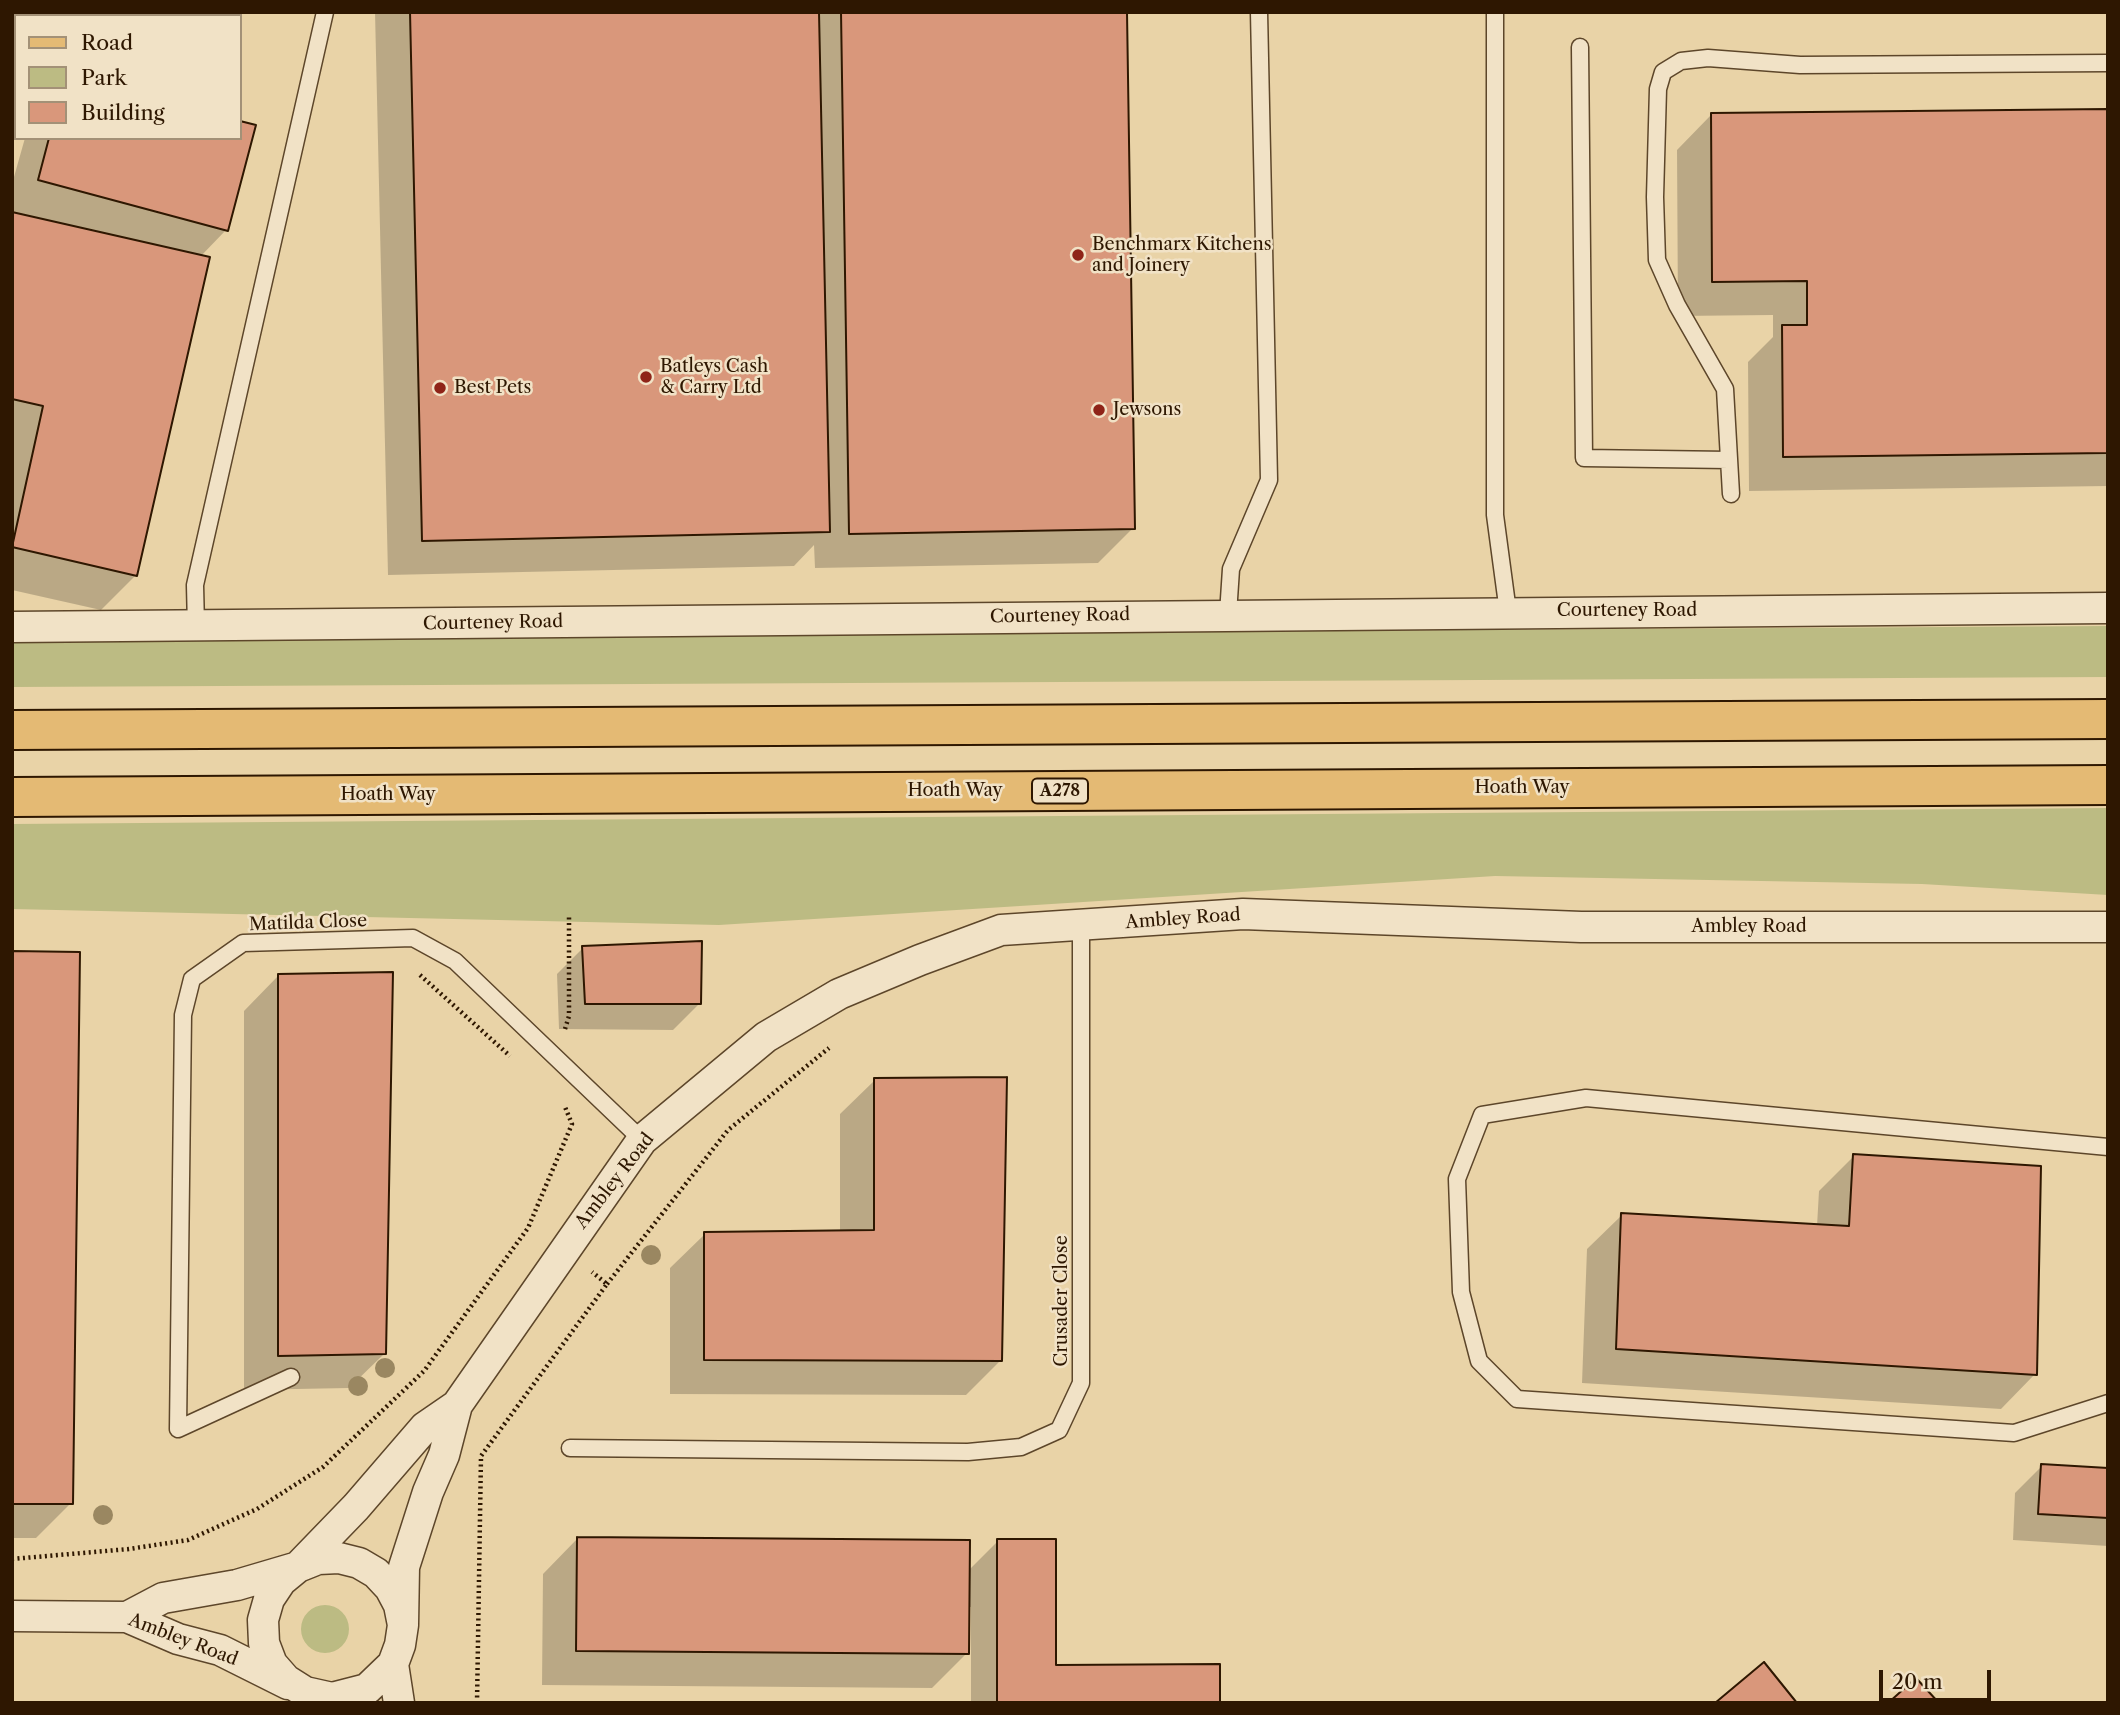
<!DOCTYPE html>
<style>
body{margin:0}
#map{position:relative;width:2120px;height:1715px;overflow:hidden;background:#e9d3a7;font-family:"Libre Caslon Text",serif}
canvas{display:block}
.frame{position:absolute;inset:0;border:14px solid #2e1701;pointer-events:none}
.legend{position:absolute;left:14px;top:14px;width:228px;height:126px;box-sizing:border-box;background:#f1e2c6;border:2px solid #a39177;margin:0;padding:9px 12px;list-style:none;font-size:21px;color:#2e1701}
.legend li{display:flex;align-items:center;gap:14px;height:35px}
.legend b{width:35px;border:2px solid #a39177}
.scale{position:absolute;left:1879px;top:1670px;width:112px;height:32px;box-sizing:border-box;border:4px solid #2e1701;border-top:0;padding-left:9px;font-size:21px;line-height:24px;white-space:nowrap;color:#2e1701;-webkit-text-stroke:5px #f1e2c6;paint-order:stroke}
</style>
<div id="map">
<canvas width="2120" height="1715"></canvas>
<div class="frame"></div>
<ul class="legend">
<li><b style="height:9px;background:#e4ba74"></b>Road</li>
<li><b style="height:19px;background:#bcbb83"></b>Park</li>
<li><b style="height:19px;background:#d9977b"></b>Building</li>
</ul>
<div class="scale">20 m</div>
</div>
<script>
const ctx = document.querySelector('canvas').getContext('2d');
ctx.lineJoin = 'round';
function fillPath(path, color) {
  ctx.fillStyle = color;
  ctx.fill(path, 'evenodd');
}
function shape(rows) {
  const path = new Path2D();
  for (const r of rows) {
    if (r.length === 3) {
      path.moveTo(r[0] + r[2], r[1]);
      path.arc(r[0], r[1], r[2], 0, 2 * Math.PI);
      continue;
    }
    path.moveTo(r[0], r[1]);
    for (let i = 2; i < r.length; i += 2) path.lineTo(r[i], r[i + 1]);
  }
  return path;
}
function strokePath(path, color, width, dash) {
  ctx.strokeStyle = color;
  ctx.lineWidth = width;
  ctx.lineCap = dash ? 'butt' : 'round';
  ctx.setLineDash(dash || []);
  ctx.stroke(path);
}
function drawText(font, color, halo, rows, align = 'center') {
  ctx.font = font + ' "Libre Caslon Text",serif';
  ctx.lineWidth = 5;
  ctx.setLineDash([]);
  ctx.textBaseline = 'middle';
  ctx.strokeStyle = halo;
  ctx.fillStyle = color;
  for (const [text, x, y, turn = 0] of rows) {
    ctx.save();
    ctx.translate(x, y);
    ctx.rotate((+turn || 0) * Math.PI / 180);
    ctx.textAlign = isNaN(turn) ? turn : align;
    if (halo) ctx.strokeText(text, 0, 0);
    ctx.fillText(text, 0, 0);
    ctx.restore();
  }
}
const green = shape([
 [2108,626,2108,677,12,687,12,639],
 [2108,808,2108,895,1922,884,1495,876,719,925,12,909,12,824],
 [325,1629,24]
]);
const shadow = shape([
 [375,12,1125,12,1133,528,1098,563,815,568,814,545,794,566,388,575],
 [2108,110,2108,486,1749,491,1748,362,1773,337,1773,315,1678,316,1677,150,1711,115],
 [240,122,254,126,226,230,200,257,136,575,101,610,12,590,12,184,25,138,240,138],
 [583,948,700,1003,673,1030,559,1029,557,974],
 [12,953,71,1503,36,1538,12,1538],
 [278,976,384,1354,349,1388,244,1390,244,1011],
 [875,1080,1001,1360,966,1395,670,1394,670,1268,705,1234,840,1232,840,1114],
 [1854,1156,2035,1374,2001,1409,1582,1383,1587,1249,1622,1215,1817,1226,1819,1191],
 [2042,1466,2108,1470,2108,1546,2013,1540,2015,1493],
 [577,1539,968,1571,998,1541,1054,1667,1218,1703,971,1703,971,1607,968,1607,967,1653,932,1688,542,1685,543,1574]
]);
const building = shape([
 [410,12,819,12,830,532,422,541,410,12],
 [841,12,1127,12,1135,529,849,534,841,12],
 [2108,109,2108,453,1783,457,1782,325,1807,325,1807,281,1712,282,1711,113,2108,109],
 [240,121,256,125,228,231,38,180,49,138,240,138,240,121],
 [12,212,210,257,137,576,12,547,43,406,12,399,12,212],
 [702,941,701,1004,585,1004,582,946,702,941],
 [12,951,80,952,73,1504,12,1504,12,951],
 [393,972,386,1354,278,1356,278,974,393,972],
 [1007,1077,1002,1361,704,1360,704,1232,874,1230,874,1078,1007,1077],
 [1853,1154,2041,1166,2037,1375,1616,1349,1621,1213,1849,1226,1853,1154],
 [2041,1464,2108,1468,2108,1518,2038,1514,2041,1464],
 [577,1537,970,1540,969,1654,576,1651,577,1537],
 [997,1539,1056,1539,1056,1665,1220,1664,1220,1703,997,1703,997,1539],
 [1764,1662,1797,1703,1715,1703,1764,1662],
 [1916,1678,1939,1703,1888,1703,1916,1678]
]);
const path = shape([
 [420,975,510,1056],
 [565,1029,569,1016,569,916],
 [607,1284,728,1130,829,1048],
 [12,1559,129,1549,188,1540,257,1509,323,1467,424,1371,528,1228,572,1124,565,1107],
 [477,1703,481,1456,607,1284,592,1272]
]);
const service = shape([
 [86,12,99,16],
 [1495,12,1495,515,1508,612],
 [224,16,225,12],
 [1580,47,1584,458,1729,460],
 [1731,494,1725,389,1677,305,1657,260,1655,197,1658,89,1663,72,1681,61,1708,58,1800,65,2108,63],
 [1228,614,1231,569,1269,480,1259,12],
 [196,627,195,585,325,12],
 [2108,1147,1586,1098,1482,1115,1457,1179,1461,1292,1479,1361,1517,1399,2014,1433,2108,1403],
 [291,1377,178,1429,183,1015,192,979,243,943,413,938,455,961,642,1140],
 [570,1448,968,1452,1021,1447,1059,1430,1081,1383,1081,925]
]);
const minor = shape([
 [12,627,2108,608],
 [12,1616,127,1617,178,1639,220,1650,288,1684],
 [127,1617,163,1598,237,1585,298,1567,318,1559,339,1558,359,1563,376,1573,390,1588,399,1605,403,1625,400,1645,393,1664,367,1689,332,1698,305,1692,286,1680,272,1664,264,1643,263,1620,269,1599,281,1581,298,1567,356,1507,425,1427,457,1405],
 [403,1625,404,1567,428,1492,444,1455,457,1405,642,1140,766,1037,839,994,920,960,1001,930,1243,914,1581,927,2108,927],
 [393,1664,399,1703]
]);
const primary = shape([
 [12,730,2108,719],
 [12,797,2108,785]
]);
const trees = [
 [651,1255],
 [385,1368],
 [358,1386],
 [103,1515]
];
const markers = [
 [1078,255,7,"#8f2418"],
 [646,377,7,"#8f2418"],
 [440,388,7,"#8f2418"],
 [1099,410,7,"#8f2418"]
];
const shields = [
 [1060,791,56]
];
const shieldNames = [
 ["A278",1060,791]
];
const poiNames = [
 ["Benchmarx Kitchens",1092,245],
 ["and Joinery",1092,266],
 ["Batleys Cash",660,367],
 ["& Carry Ltd",660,388],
 ["Best Pets",454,388],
 ["Jewsons",1113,410]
];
const streetNames = [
 ["Courteney Road",1627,611],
 ["Courteney Road",1060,616,-1],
 ["Courteney Road",493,623,-1],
 ["Hoath Way",1522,788],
 ["Hoath Way",955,791],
 ["Hoath Way",388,795],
 ["Ambley Road",1183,919,-4],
 ["Matilda Close",308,923,-2],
 ["Ambley Road",1749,927],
 ["Ambley Road",615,1181,-52],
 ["Crusader Close",1062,1301,-90],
 ["Ambley Road",183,1640,21]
];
fillPath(green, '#bcbb83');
fillPath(shadow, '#0003');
fillPath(building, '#d9977b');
strokePath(building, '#2e1701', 2);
strokePath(service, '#5d462a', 19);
strokePath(minor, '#5d462a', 33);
strokePath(primary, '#2e1701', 42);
strokePath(path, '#2e1701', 4.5, [2, 3.5]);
strokePath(service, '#f1e2c6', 16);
strokePath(minor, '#f1e2c6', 30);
strokePath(primary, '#e4ba74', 38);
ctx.fillStyle = '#9a8761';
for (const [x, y] of trees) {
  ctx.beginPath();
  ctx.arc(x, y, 10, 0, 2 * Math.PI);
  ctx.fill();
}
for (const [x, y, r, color] of markers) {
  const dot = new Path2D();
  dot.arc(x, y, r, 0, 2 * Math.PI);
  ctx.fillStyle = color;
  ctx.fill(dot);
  strokePath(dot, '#f1e2c6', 2.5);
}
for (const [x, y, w] of shields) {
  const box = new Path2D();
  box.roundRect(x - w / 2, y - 12.5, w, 25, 5);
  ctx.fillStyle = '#f1e2c6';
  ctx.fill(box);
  strokePath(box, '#2e1701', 2);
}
drawText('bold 16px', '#2e1701', null, shieldNames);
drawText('18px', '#2e1701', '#f1e2c6', poiNames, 'left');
drawText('18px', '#2e1701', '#f1e2c6', streetNames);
</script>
